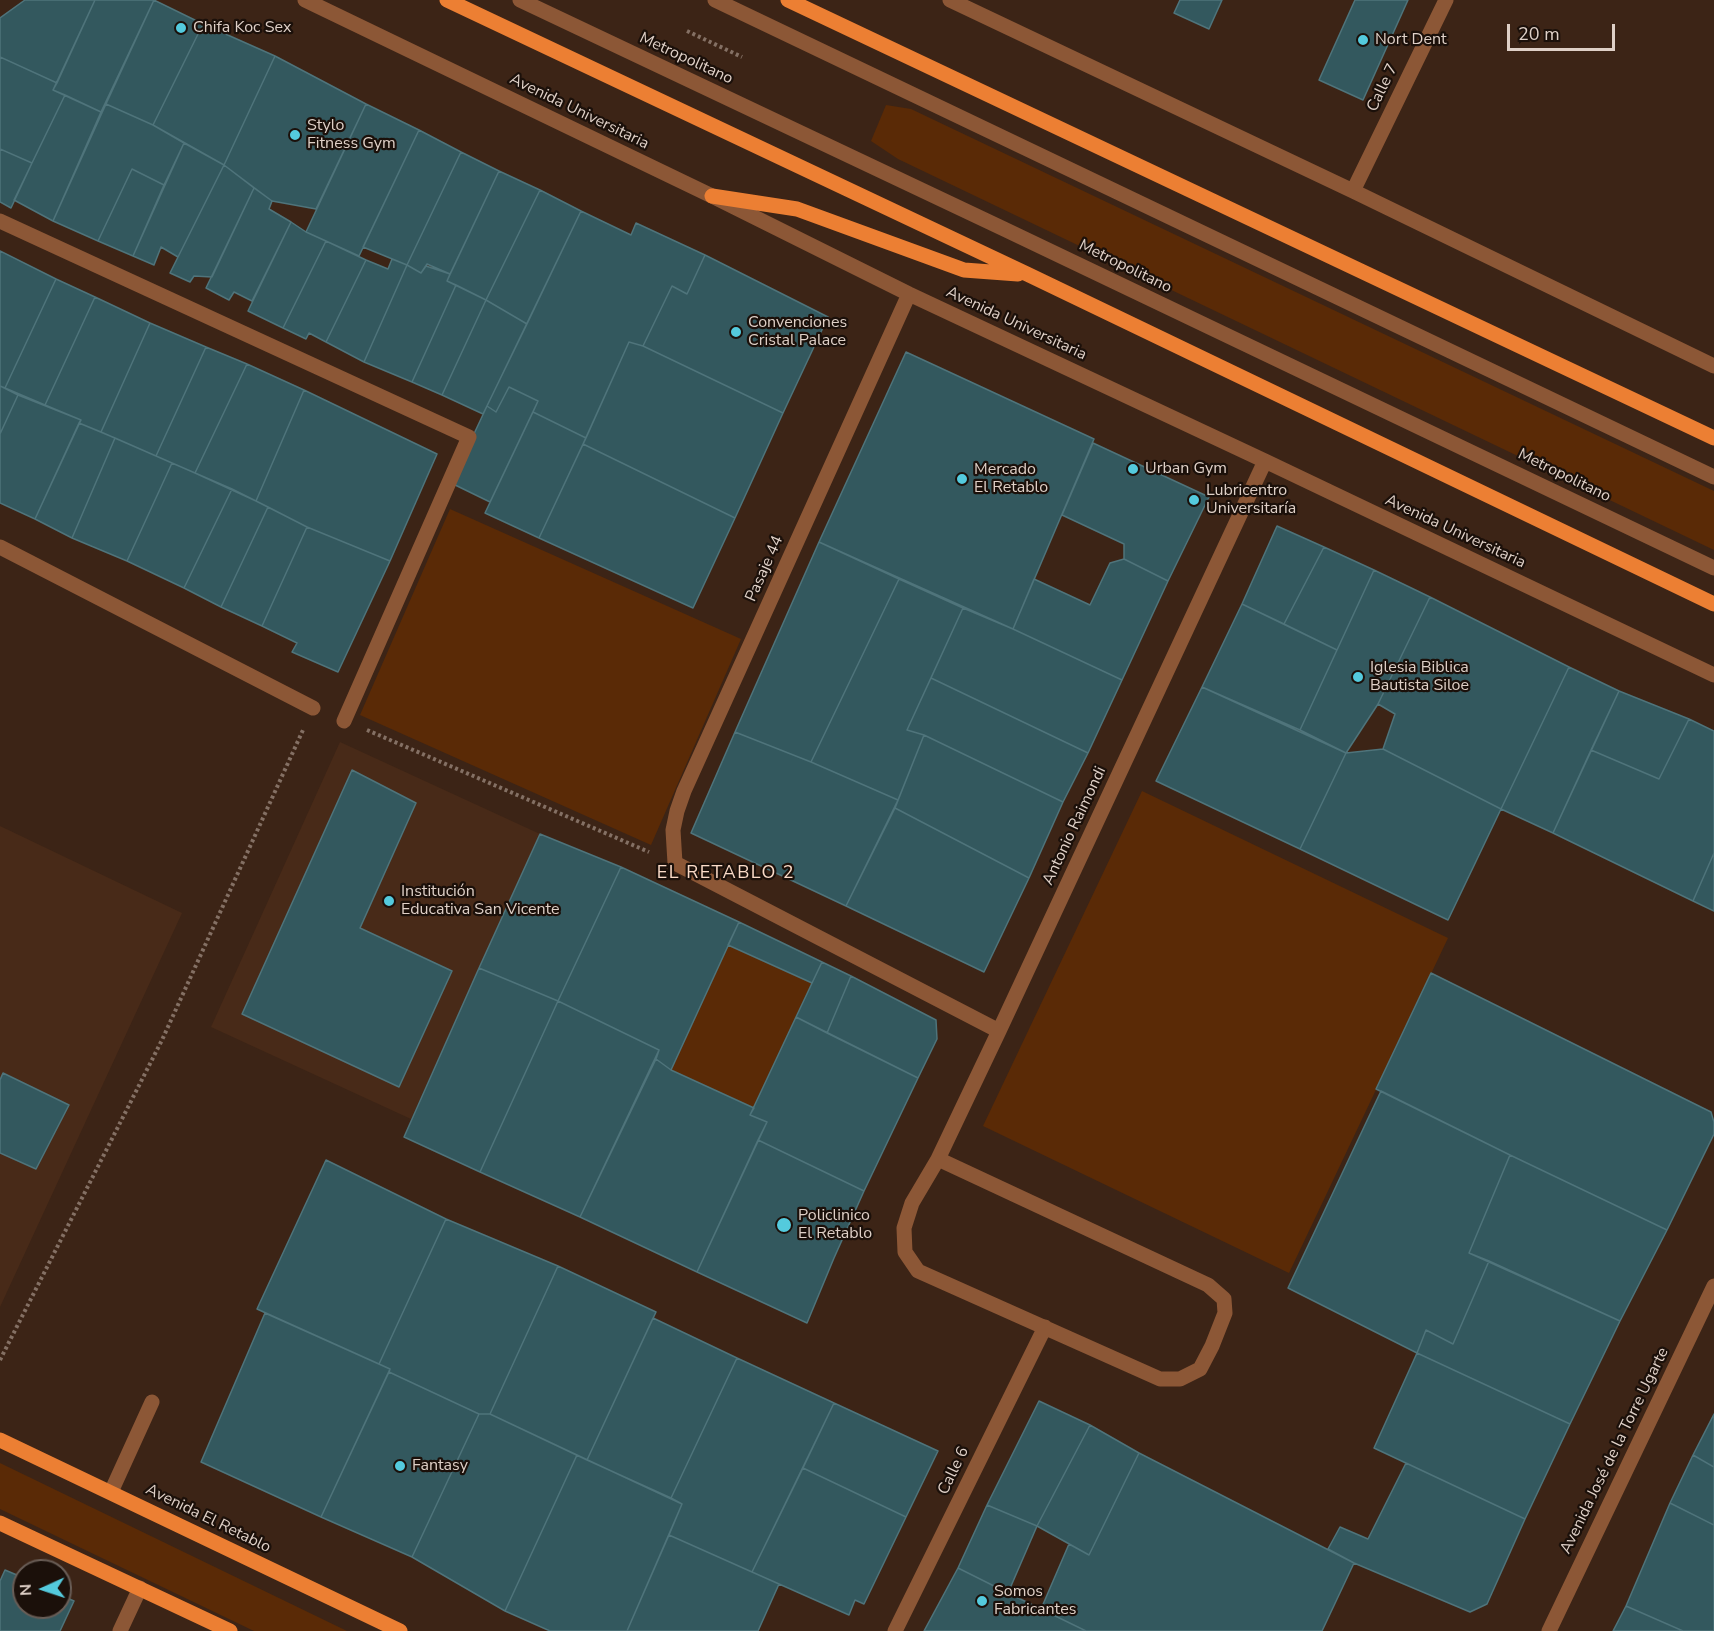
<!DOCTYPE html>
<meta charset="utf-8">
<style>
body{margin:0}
#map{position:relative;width:1714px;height:1631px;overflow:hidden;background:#3c2416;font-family:"Nunito Sans",sans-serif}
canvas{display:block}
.north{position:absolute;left:12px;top:1559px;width:60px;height:60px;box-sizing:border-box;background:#1b100a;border:2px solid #695d56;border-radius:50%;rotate:267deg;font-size:16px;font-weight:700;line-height:24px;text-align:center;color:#dfd0c7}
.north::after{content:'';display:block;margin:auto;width:21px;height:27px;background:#54cadd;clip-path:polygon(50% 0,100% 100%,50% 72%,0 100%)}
.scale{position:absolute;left:1507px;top:24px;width:108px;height:27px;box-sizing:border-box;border:3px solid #dfd0c7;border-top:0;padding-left:8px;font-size:18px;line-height:21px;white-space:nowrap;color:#dfd0c7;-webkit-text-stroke:4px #1b100a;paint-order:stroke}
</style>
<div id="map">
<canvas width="1714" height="1631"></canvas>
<div class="north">N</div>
<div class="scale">20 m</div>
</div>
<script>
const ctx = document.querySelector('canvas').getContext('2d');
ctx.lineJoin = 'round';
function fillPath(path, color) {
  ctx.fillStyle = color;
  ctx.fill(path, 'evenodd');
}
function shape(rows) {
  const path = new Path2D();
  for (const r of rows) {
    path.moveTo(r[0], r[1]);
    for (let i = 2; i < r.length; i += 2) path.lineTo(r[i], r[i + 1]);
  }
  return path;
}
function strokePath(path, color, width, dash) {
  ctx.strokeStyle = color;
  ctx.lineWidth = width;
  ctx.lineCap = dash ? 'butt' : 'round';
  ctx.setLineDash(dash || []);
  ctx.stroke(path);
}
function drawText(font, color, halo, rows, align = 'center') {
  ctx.font = font + ' "Nunito Sans",sans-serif';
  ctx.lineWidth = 4.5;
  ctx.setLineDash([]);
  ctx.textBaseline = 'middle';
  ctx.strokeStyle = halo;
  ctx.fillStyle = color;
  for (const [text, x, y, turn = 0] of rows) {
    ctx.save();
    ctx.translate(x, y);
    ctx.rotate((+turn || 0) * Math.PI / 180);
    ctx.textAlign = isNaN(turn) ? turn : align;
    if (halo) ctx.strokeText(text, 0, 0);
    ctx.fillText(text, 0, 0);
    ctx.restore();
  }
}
const built = shape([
 [340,742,540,834,411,1119,211,1027],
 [0,826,182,913,0,1307]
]);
const green = shape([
 [886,105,911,109,1714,491,1714,550,898,159,871,141],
 [450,509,741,639,651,845,360,715],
 [1142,791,1448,938,1289,1273,983,1126],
 [728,945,812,983,754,1108,671,1070],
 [0,1463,347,1631,254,1631,0,1509]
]);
const building = shape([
 [25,0,95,0,57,83,0,57,0,18,25,0],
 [95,0,154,0,101,112,53,90,95,0],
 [154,0,203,24,153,125,106,104,154,0],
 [1180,0,1222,0,1209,29,1174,13,1180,0],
 [1355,0,1408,0,1363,100,1319,80,1355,0],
 [203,24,275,56,224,165,153,125,203,24],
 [275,56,366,104,316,209,272,201,224,165,275,56],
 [0,57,57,83,53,90,65,95,32,163,0,149,0,57],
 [65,95,101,112,53,221,14,200,65,95],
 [106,104,153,125,184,143,164,185,132,169,98,241,53,221,106,104],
 [366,104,419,130,359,256,306,232,366,104],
 [419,130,461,152,407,265,363,247,419,130],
 [184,143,224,165,178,257,161,247,154,265,133,256,184,143],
 [0,149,32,163,11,208,0,202,0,149],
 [461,152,499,171,450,274,427,264,421,273,407,265,461,152],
 [224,165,254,188,212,277,194,276,190,282,170,273,224,165],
 [132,169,164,185,133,256,98,241,132,169],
 [499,171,540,190,486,300,447,281,499,171],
 [254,188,272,201,269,209,291,222,252,301,234,292,229,300,206,288,254,188],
 [540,190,581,211,527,324,486,300,540,190],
 [581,211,631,235,636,223,705,255,687,294,672,286,643,346,629,342,586,438,533,412,538,401,509,387,496,412,487,406,581,211],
 [291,222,306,232,326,241,283,328,248,311,291,222],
 [326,241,366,260,326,342,309,333,306,339,283,328,326,241],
 [0,251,56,279,5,388,0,386,0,251],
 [705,255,828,317,783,413,643,346,672,286,687,294,705,255],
 [392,259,407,265,364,362,326,342,366,260,388,269,392,259],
 [407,265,421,273,426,266,450,274,447,281,456,285,412,382,364,362,407,265],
 [56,279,95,297,45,405,5,388,56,279],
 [456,285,486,300,442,395,412,382,456,285],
 [95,297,150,323,101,432,79,423,81,420,45,405,95,297],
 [486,300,527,324,483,414,442,395,486,300],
 [150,323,206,347,156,456,101,432,150,323],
 [629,342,643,346,783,413,735,518,583,444,629,342],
 [206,347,247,364,195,473,156,456,206,347],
 [906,352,1094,439,1013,629,819,542,906,352],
 [247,364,304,390,256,501,195,473,247,364],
 [0,386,18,395,0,434,0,386],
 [509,387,538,401,490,502,451,483,487,406,496,412,509,387],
 [304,390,437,454,390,561,307,527,256,501,304,390],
 [18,395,81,420,35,519,0,503,0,434,18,395],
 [533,412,586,438,539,538,485,513,533,412],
 [79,423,115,438,72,538,35,519,79,423],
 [115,438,172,463,127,561,72,538,115,438],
 [1093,443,1209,497,1168,581,1124,559,1124,544,1062,515,1093,443],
 [583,444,735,518,693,608,539,538,583,444],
 [172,463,232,489,184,588,127,561,172,463],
 [232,489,268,507,221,607,184,588,232,489],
 [268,507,307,527,262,626,221,607,268,507],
 [1277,526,1324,547,1284,624,1242,604,1277,526],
 [307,527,390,561,338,672,292,652,297,643,262,626,307,527],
 [819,542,899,579,811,762,735,732,819,542],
 [1324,547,1374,570,1337,650,1284,624,1324,547],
 [1124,559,1168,581,1122,680,1013,629,1034,579,1090,605,1110,563,1124,559],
 [1374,570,1430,597,1378,704,1346,753,1300,730,1374,570],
 [899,579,963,608,907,730,924,735,898,800,811,762,899,579],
 [1430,597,1569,667,1501,809,1383,749,1395,714,1378,704,1430,597],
 [1242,604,1337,650,1300,730,1202,687,1242,604],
 [963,608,1013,629,1122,680,1088,753,931,678,963,608],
 [1569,667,1619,691,1553,833,1501,809,1569,667],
 [931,678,1088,753,1063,802,924,735,907,730,931,678],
 [1202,687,1346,753,1300,849,1156,781,1202,687],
 [1619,691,1689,719,1659,779,1591,750,1619,691],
 [1689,719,1714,731,1714,853,1693,901,1553,833,1591,750,1659,779,1689,719],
 [735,732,811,762,898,800,846,906,691,833,735,732],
 [924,735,1063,802,1029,878,895,808,924,735],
 [1383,749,1501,809,1448,920,1300,849,1346,753,1383,749],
 [352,770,416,803,360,928,452,971,399,1087,242,1014,352,770],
 [895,808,1029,878,984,972,846,906,895,808],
 [540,834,621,867,558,1001,479,968,540,834],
 [1714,853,1714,911,1693,901,1714,853],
 [621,867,739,922,671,1070,656,1059,659,1050,558,1001,621,867],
 [739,922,822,962,812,983,728,945,739,922],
 [822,962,851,976,827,1033,796,1017,822,962],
 [479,968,558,1001,480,1172,404,1137,479,968],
 [1431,973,1711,1112,1714,1122,1714,1134,1667,1230,1510,1155,1376,1089,1431,973],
 [851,976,936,1020,937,1039,918,1078,827,1033,851,976],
 [558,1001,659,1050,580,1217,480,1172,558,1001],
 [796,1017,918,1078,864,1191,758,1140,767,1122,750,1115,796,1017],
 [656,1059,671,1070,754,1108,750,1115,767,1122,697,1272,580,1217,656,1059],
 [3,1073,69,1105,36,1169,0,1153,0,1080,3,1073],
 [1381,1091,1510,1155,1469,1253,1489,1261,1453,1344,1426,1330,1417,1353,1288,1288,1381,1091],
 [758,1140,864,1191,834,1258,807,1323,697,1272,758,1140],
 [1510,1155,1667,1230,1620,1321,1469,1253,1510,1155],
 [326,1160,446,1219,379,1364,257,1309,326,1160],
 [446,1219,558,1266,490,1414,479,1414,389,1372,390,1369,379,1364,446,1219],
 [1489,1261,1620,1321,1570,1424,1417,1353,1426,1330,1453,1344,1489,1261],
 [558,1266,656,1312,587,1460,490,1414,558,1266],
 [265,1313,390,1369,321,1517,201,1462,265,1313],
 [653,1318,737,1358,671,1498,587,1460,653,1318],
 [1417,1353,1570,1424,1525,1519,1374,1448,1417,1353],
 [737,1358,834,1403,752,1572,669,1535,682,1504,671,1498,737,1358],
 [389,1372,479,1414,412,1557,321,1517,389,1372],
 [1039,1401,1090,1425,1037,1526,987,1505,1039,1401],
 [834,1403,938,1451,906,1517,803,1468,834,1403],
 [479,1414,490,1414,577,1455,505,1611,412,1557,479,1414],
 [1714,1414,1714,1467,1693,1455,1714,1414],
 [1090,1425,1139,1453,1089,1555,1037,1526,1090,1425],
 [1139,1453,1354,1563,1322,1631,1086,1631,1041,1609,1069,1544,1089,1555,1139,1453],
 [577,1455,682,1504,627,1631,550,1631,505,1611,577,1455],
 [1693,1455,1714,1467,1714,1525,1670,1503,1693,1455],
 [1406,1463,1525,1519,1487,1604,1470,1612,1354,1563,1328,1549,1340,1527,1368,1539,1406,1463],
 [803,1468,906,1517,864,1604,855,1600,849,1615,752,1572,803,1468],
 [1670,1503,1714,1525,1714,1631,1683,1631,1626,1606,1670,1503],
 [987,1505,1037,1526,1008,1593,958,1568,987,1505],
 [669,1535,779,1584,758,1631,627,1631,669,1535],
 [958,1568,1008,1593,1086,1631,924,1631,958,1568],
 [5,1570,24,1578,24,1607,60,1607,60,1595,74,1601,60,1631,0,1631,0,1581,5,1570],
 [1626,1606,1683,1631,1613,1631,1626,1606]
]);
const path = shape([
 [687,31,742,57],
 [367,730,649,852],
 [0,1360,162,1040,303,730]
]);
const minor = shape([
 [305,0,712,196,909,294,1265,461,1714,675],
 [520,0,1004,229,1714,568],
 [715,0,1714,477],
 [950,0,1353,191,1714,366],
 [1353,191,1446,0],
 [0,221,469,437,344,721],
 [909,294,684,791,677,811,673,830,675,863,999,1031],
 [0,547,313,708],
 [938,1159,1208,1285,1224,1299,1225,1313,1212,1346,1200,1369,1180,1379,1160,1379,918,1271,905,1252,904,1228,912,1203,938,1159,999,1031,1265,461],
 [111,1492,152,1402],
 [120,1631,140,1588],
 [895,1631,1045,1327],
 [1549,1631,1714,1286]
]);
const major = shape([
 [447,0,1027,274,1714,604],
 [788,0,1714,438],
 [712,196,797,209,964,270,1018,274],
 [0,1440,400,1631],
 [0,1523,230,1631]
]);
const markers = [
 [181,28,6,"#54cadd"],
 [1363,40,6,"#54cadd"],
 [295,135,6,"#54cadd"],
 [736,332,6,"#54cadd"],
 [1133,469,6,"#54cadd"],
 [962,479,6,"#54cadd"],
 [1194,500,6,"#54cadd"],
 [1358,677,6,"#54cadd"],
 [389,901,6,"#54cadd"],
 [784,1225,8,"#54cadd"],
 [400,1466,6,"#54cadd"],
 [982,1601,6,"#54cadd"]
];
const poiNames = [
 ["Chifa Koc Sex",193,28],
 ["Nort Dent",1375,40],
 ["Stylo",307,126],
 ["Fitness Gym",307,144],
 ["Convenciones",748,323],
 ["Cristal Palace",748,341],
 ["Urban Gym",1145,469],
 ["Mercado",974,470],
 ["El Retablo",974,488],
 ["Lubricentro",1206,491],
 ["Universitaría",1206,509],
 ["Iglesia Biblica",1370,668],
 ["Bautista Siloe",1370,686],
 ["Institución",401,892],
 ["Educativa San Vicente",401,910],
 ["Policlinico",798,1216],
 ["El Retablo",798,1234],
 ["Fantasy",412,1466],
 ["Somos",994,1592],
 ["Fabricantes",994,1610]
];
const streetNames = [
 ["Metropolitano",686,59,25],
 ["Calle 7",1383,88,-64],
 ["Avenida Universitaria",579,112,26],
 ["Metropolitano",1125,267,26],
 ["Avenida Universitaria",1016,324,25],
 ["Metropolitano",1564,476,26],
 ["Avenida Universitaria",1455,532,25],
 ["Pasaje 44",765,569,-66],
 ["Antonio Raimondi",1075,826,-65],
 ["Avenida José de la Torre Ugarte",1615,1451,-64],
 ["Calle 6",954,1471,-64],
 ["Avenida El Retablo",208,1519,26]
];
const neighbourhoodNames = [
 ["EL RETABLO 2",726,874]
];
fillPath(built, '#482a18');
fillPath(green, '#5a2a06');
fillPath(building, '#33585e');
strokePath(building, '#4f747b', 1.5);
strokePath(path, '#847064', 4, [3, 3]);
strokePath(minor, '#8c5736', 15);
strokePath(major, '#ec7f33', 15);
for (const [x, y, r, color] of markers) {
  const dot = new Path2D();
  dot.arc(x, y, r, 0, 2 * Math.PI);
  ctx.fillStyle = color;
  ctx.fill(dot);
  strokePath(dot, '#1b100a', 2);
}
drawText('16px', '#dfd0c7', '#1b100a', poiNames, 'left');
drawText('16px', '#dfd0c7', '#1b100a', streetNames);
ctx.letterSpacing = '1.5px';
drawText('18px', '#fbdbc8', '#1b100a', neighbourhoodNames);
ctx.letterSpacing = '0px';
</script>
